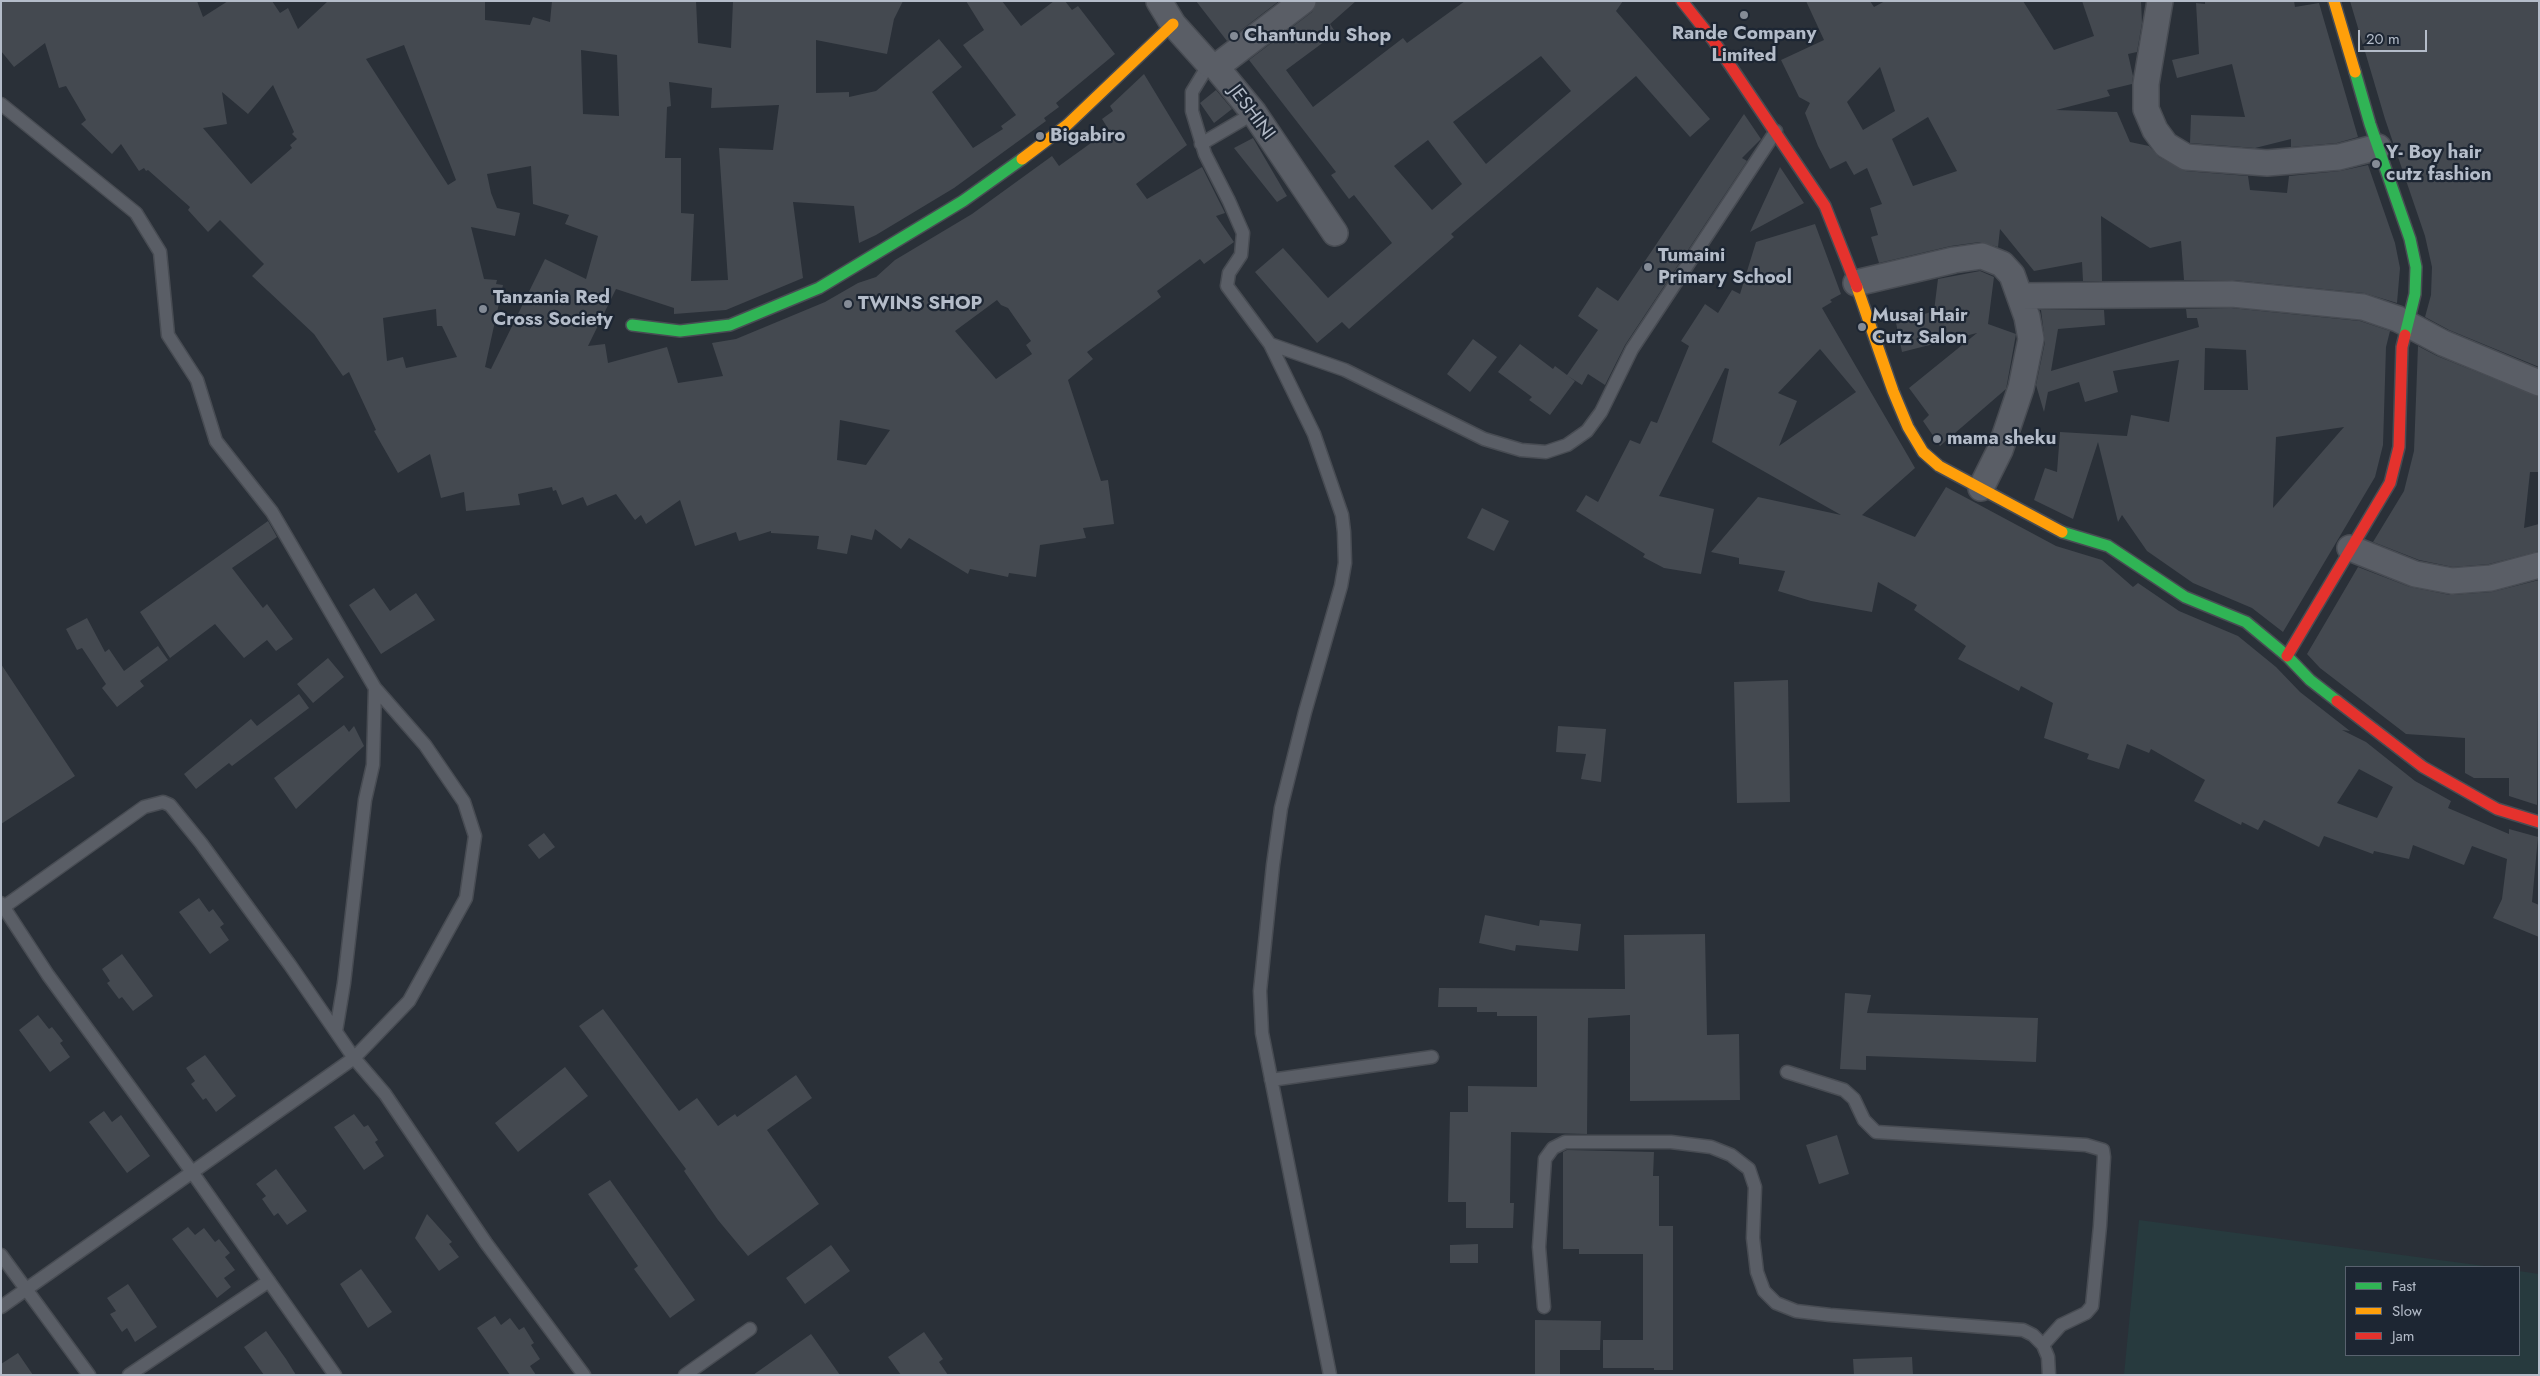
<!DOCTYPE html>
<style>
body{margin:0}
#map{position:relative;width:2540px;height:1376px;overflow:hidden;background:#2a3038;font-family:Jost,sans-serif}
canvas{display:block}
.frame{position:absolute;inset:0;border:2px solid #b4bcc9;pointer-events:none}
.legend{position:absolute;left:2345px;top:1266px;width:175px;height:90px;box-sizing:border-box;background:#1d2633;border:1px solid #59626f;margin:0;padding:6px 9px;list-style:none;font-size:15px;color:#b4bcc9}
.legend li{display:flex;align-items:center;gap:10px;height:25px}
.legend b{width:25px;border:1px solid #59626f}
.scale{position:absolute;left:2358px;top:30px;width:69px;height:22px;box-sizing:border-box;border:2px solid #b4bcc9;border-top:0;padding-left:6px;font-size:15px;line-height:18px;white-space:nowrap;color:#b4bcc9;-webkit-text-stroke:4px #1d2633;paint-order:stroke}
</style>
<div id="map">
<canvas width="2540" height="1376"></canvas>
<div class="frame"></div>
<ul class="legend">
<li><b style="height:6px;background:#30b455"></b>Fast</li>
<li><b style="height:6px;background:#ff9f0a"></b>Slow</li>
<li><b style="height:6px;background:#e5322d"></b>Jam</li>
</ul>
<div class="scale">20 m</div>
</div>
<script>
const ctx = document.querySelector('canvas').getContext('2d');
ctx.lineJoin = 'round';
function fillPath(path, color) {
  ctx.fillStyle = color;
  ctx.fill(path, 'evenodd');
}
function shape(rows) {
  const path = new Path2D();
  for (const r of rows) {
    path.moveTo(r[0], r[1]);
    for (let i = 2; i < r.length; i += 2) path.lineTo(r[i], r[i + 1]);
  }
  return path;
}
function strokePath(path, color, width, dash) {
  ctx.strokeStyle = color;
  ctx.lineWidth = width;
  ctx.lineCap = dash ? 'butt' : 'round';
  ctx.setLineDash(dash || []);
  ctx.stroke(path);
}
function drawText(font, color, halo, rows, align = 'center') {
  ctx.font = font + ' Jost,sans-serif';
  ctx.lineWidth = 4.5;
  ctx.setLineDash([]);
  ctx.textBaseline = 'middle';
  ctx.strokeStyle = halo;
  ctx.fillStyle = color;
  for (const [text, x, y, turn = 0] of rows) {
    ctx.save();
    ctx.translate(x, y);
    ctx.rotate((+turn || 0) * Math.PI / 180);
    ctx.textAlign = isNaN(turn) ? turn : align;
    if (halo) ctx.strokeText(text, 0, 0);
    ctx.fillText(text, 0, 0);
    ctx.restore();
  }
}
const green = shape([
 [2139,1220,2492,1267,2346,1267,2346,1355,2519,1355,2519,1271,2539,1274,2539,1375,2124,1375]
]);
const building = shape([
 [1,1,197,1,203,17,228,1,272,1,280,13,288,8,298,29,328,1,485,1,485,20,530,25,533,17,550,22,552,1,696,1,698,43,731,48,733,1,903,1,894,19,887,54,816,40,816,93,849,92,849,97,876,91,939,39,962,67,932,92,973,148,1003,129,1001,126,1016,115,963,45,984,30,966,1,1002,1,1021,26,1054,1,1065,1,1072,10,1078,6,1115,54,1056,103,1059,107,1044,118,1046,121,954,188,876,235,859,243,854,206,793,202,803,278,726,310,674,314,674,308,616,289,588,346,605,344,608,363,667,347,678,383,723,376,712,343,736,339,825,302,858,283,876,277,895,260,972,214,1052,156,1059,166,1109,130,1102,119,1113,111,1110,106,1144,74,1187,145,1136,184,1147,199,1202,167,1225,213,1216,216,1234,242,1204,264,1200,259,1157,291,1161,297,1087,352,1093,359,1068,380,1101,481,1108,480,1114,524,1083,528,1086,538,1040,545,1036,577,1009,573,1008,577,970,569,968,574,909,538,901,549,875,529,872,540,851,535,847,554,817,549,819,536,771,533,771,531,739,541,736,532,695,546,680,500,646,524,641,515,635,520,616,494,587,506,583,497,562,505,556,490,553,491,552,487,518,494,520,505,466,511,464,492,441,498,430,454,398,473,374,431,376,430,349,372,343,376,314,334,252,276,264,264,220,220,208,232,188,210,190,207,148,170,146,171,144,168,139,171,121,144,112,154,81,124,86,120,66,86,59,88,45,43,14,67,1,51],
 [404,45,456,180,448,185,366,59],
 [581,50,617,55,619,116,583,114],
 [669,82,712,88,711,108,779,105,773,150,719,148,728,280,691,281,694,214,681,213,681,158,665,158,667,107,671,106],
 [273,85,294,132,292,134,297,139,290,145,292,148,251,184,203,128,227,124,222,92,248,114],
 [531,166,533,204,569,215,565,224,598,236,586,279,545,259,491,369,485,367,503,285,496,284,497,280,484,279,471,227,515,236,520,213,497,208,491,193,487,174],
 [997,300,1001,305,1008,308,1031,341,1026,345,1032,354,996,379,955,331],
 [436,309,437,326,442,326,457,357,406,368,403,357,387,361,383,318],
 [840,420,890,430,866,465,837,460],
 [1196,1,1279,1,1227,41],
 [1317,1,1356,1,1330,24,1336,33,1286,70,1313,107,1403,38,1407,43,1465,1,1623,1,1616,11,1710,119,1690,137,1636,76,1451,234,1454,237,1349,329,1342,322,1317,343,1255,272,1283,248,1328,298,1392,243,1354,195,1349,199,1331,175,1336,172,1249,60,1312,12],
 [1541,56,1571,91,1486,164,1453,122],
 [1428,140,1462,184,1432,210,1394,166],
 [1806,1,1870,1,1874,7,1885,1,2023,1,2054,50,2094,36,2082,1,2141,1,2142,23,2137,52,2128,54,2133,76,2132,84,2107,90,2110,96,2056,110,2117,112,2130,142,2149,146,2159,157,2185,171,2248,176,2250,190,2287,193,2289,176,2340,171,2368,165,2395,243,2400,268,2397,303,2364,293,2233,280,2184,280,2181,241,2150,248,2101,216,2102,281,2083,281,2082,262,2034,271,2000,229,1998,247,1980,242,1951,246,1879,263,1871,237,1878,235,1870,208,1882,204,1867,168,1854,175,1846,161,1830,169,1818,146,1805,113,1810,103,1799,97,1781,60,1824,40],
 [1880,67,1895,111,1863,130,1847,102],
 [1928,117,1957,171,1913,186,1892,139],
 [2205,1,2294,1,2295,7,2319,3,2358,137,2337,143,2291,147,2291,139,2255,148,2190,143,2191,115,2245,117,2232,64,2177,78,2172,60,2199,54,2196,3,2205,4],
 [2350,1,2539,1,2539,367,2449,330,2425,317,2431,295,2432,267,2425,236,2385,119],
 [1216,90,1232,109,1214,123,1200,103],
 [1744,114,1761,139,1742,158,1747,161,1625,345,1605,385,1588,374,1582,385,1568,376,1575,381,1550,415,1529,400,1532,397,1498,372,1520,344,1553,369,1555,366,1567,375,1598,330,1578,316,1597,287,1618,301],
 [1253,138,1287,196,1277,202,1234,148],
 [1780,167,1804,203,1750,232],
 [1815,224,1841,294,1830,300,1832,302,1822,308,1915,468,1862,515,1915,537,1946,487,2056,546,2102,560,2133,587,2138,583,2179,611,2238,636,2276,667,2300,692,2350,731,2342,730,2366,742,2415,781,2451,801,2448,808,2509,834,2509,829,2538,837,2532,902,2539,905,2539,937,2493,918,2502,899,2507,859,2472,846,2464,865,2413,845,2409,859,2374,851,2373,854,2324,836,2319,847,2264,820,2258,830,2242,822,2241,825,2194,801,2205,780,2151,749,2149,753,2127,744,2119,769,2087,759,2089,754,2044,738,2053,703,2021,686,2019,691,1958,659,1966,646,1914,610,1917,605,1878,582,1872,612,1811,601,1778,591,1785,571,1739,564,1739,558,1711,552,1758,497,1841,515,1712,442,1729,369,1725,368,1659,496,1714,509,1701,574,1664,568,1643,557,1645,554,1576,511,1586,495,1598,502,1630,440,1640,444,1651,421,1657,423,1689,346,1681,341,1705,304,1718,313,1732,290,1740,294,1756,242],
 [1820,349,1856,392,1779,446,1797,401,1778,393],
 [2359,769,2393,787,2377,818,2337,803],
 [1980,271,1994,277,1988,324,2016,334,2007,384,2006,389,1940,446,1923,421,1929,415,1909,388,1977,333,1902,352,1896,323,1934,311,1938,279],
 [2231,308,2360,321,2390,331,2386,347,2383,445,2375,477,2283,632,2252,608,2193,583,2147,551,2122,515,2118,522,2098,442,2073,519,2034,500,2045,468,2057,472,2060,432,2127,436,2131,415,2169,422,2179,360,2113,371,2118,392,2085,402,2079,382,2048,392,2044,412,2036,385,2045,342,2041,310,2104,310,2105,325,2058,329,2051,371,2199,327,2197,318,2187,318,2186,309],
 [2205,348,2246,350,2248,390,2204,390],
 [2344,427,2273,508,2276,437],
 [1473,339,1497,357,1470,392,1447,374],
 [2418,346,2437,356,2539,397,2539,472,2530,472,2524,528,2539,524,2539,551,2489,564,2453,567,2419,560,2373,542,2404,491,2414,451],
 [1482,508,1509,521,1494,551,1467,538],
 [268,521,277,537,232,568,263,608,267,604,293,639,276,651,267,640,244,658,215,624,170,658,140,612],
 [2358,567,2410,587,2450,595,2492,592,2539,580,2537,805,2509,796,2509,778,2474,778,2465,773,2465,738,2406,734,2320,668,2307,654],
 [374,588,390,611,416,593,435,620,381,654,349,605],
 [87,618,105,652,109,649,124,671,158,646,168,660,140,681,144,686,117,707,102,688,106,684,82,648,77,650,66,629],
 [328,658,344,677,313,703,297,684],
 [1,664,75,776,1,824],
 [1788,680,1790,802,1737,803,1734,682],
 [299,694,309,708,232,766,229,763,196,789,184,774,251,719,257,726],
 [344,725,349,732,354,726,364,746,296,809,274,778],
 [1558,726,1606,729,1601,782,1581,779,1586,754,1556,752],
 [544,833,555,847,539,859,528,845],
 [199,898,209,912,213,909,224,924,220,927,229,940,210,954,179,912],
 [1485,915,1539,926,1540,920,1581,924,1578,951,1516,945,1515,951,1479,943],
 [1705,934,1707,1035,1739,1034,1740,1100,1630,1101,1630,1015,1588,1018,1587,1134,1511,1132,1510,1203,1514,1203,1513,1228,1466,1228,1466,1202,1448,1202,1450,1112,1468,1112,1468,1086,1537,1087,1537,1016,1497,1016,1497,1012,1477,1012,1477,1007,1438,1007,1439,988,1625,989,1624,935],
 [122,954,153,996,133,1011,122,997,119,999,107,983,110,981,102,969],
 [1845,993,1871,995,1867,1013,2038,1018,2036,1062,1866,1056,1866,1070,1840,1069],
 [603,1009,679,1111,697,1098,718,1126,735,1114,737,1117,796,1075,812,1098,767,1130,819,1204,748,1256,718,1220,684,1171,686,1169,579,1026],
 [38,1015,49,1029,52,1027,63,1041,60,1043,70,1057,50,1072,19,1030],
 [205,1055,236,1096,216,1112,206,1098,203,1100,191,1084,195,1081,186,1068],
 [565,1067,588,1096,518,1152,495,1123],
 [104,1111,112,1122,121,1115,150,1156,127,1173,89,1122],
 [354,1114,364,1127,368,1125,378,1140,375,1142,384,1156,364,1170,334,1127],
 [1837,1135,1849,1174,1819,1184,1806,1145],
 [1567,1150,1654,1152,1653,1176,1659,1176,1659,1226,1673,1226,1673,1370,1654,1370,1654,1368,1603,1368,1603,1340,1643,1340,1643,1254,1579,1254,1579,1249,1563,1249,1563,1152],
 [276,1169,307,1211,287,1225,278,1213,274,1216,262,1199,266,1196,256,1184],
 [610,1180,695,1300,670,1318,634,1269,638,1266,588,1194],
 [427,1214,452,1242,449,1244,459,1257,439,1271,415,1238],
 [188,1227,195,1235,204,1228,215,1242,219,1239,230,1253,225,1257,235,1270,224,1278,231,1287,217,1298,172,1239],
 [1478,1244,1478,1263,1450,1263,1450,1245],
 [831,1245,850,1271,805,1304,786,1278],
 [361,1269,392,1312,368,1328,340,1284],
 [128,1284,157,1327,135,1342,127,1328,122,1332,110,1314,116,1311,107,1298],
 [495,1316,501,1325,510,1318,519,1330,524,1327,534,1343,531,1345,540,1359,530,1366,536,1375,510,1375,477,1328],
 [1535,1320,1601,1321,1600,1350,1560,1350,1560,1375,1535,1375],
 [266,1331,286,1359,296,1375,264,1375,244,1347],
 [924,1332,943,1359,939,1362,948,1375,901,1375,888,1357],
 [811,1334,840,1375,753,1375],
 [18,1353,33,1375,1,1375,1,1364],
 [1912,1357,1913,1375,1854,1375,1853,1359]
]);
const lane = shape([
 [1209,64,1192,92,1192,111,1205,154,1229,201,1243,233,1241,255,1229,273,1227,286,1270,344,1314,434,1342,515,1344,532,1345,563,1341,586,1305,712,1281,808,1273,865,1260,991,1262,1033,1330,1375],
 [1,104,136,213,160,252,168,335,197,380,216,441,272,512,375,688,425,745,464,802,475,836,466,898,409,1001,354,1058,1,1307],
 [1201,144,1254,113],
 [1270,344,1345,370,1484,439,1521,450,1546,452,1567,445,1587,431,1601,412,1632,349,1776,131],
 [1,903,48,975,192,1172,335,1375],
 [1,909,144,807,163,802,170,805,201,843,290,965,354,1058,385,1094,486,1243,584,1375],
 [336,1031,344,983,365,800,373,765,375,688],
 [1787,1072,1844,1090,1854,1099,1864,1120,1876,1132,2086,1145,2103,1150,2104,1157,2100,1226,2092,1306,2086,1313,2061,1325,2043,1345],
 [1271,1080,1432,1057],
 [1,1255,89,1375],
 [1544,1307,1539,1247,1545,1159,1553,1148,1565,1142,1671,1142,1711,1147,1731,1155,1749,1169,1755,1187,1753,1238,1757,1272,1764,1291,1776,1303,1796,1311,1830,1315,2023,1330,2033,1335,2043,1345,2048,1357,2049,1375],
 [129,1375,269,1281],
 [685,1375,750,1329]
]);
const street = shape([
 [1159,1,1173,24,1209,64,1216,67,1254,113,1335,233],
 [2160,1,2146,84,2146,109,2155,130,2166,145,2186,157,2267,163,2339,157,2378,147],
 [1216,67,1303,1],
 [1856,283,1954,260,1982,256,2002,264,2012,275,2027,317,2031,339,2021,388,2000,450,1981,488],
 [2021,296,2232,294,2363,307,2398,319,2443,343,2539,383],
 [2350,548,2415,574,2452,581,2491,578,2539,565]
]);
const fast = shape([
 [2355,72,2370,124,2410,239,2416,267,2415,294,2405,335],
 [632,325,680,331,730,325,819,288,963,201,1022,159],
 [2062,532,2108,546,2185,597,2246,622,2287,656,2310,680,2337,701]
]);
const slow = shape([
 [2334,1,2355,72],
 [1022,159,1067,125,1173,24],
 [1857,287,1893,391,1908,427,1923,452,1939,466,2062,532]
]);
const jam = shape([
 [1682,1,1713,40,1825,206,1857,287],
 [2287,656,2390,483,2399,447,2402,347,2405,335],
 [2337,701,2423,767,2497,809,2539,822]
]);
const markers = [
 [1744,15,5,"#848b96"],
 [1234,36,5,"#848b96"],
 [1040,136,5,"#848b96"],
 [2376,164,5,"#848b96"],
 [1648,267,5,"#848b96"],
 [848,304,5,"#848b96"],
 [483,309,5,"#848b96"],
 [1862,327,5,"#848b96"],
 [1937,439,5,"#848b96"]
];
const poiNames = [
 ["Rande Company",1744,34,"center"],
 ["Limited",1744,56,"center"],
 ["Chantundu Shop",1244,36],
 ["Bigabiro",1050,136],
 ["Y- Boy hair",2386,153],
 ["cutz fashion",2386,175],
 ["Tumaini",1658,256],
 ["Primary School",1658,278],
 ["Tanzania Red",493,298],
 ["Cross Society",493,320],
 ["TWINS SHOP",858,304],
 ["Musaj Hair",1872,316],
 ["Cutz Salon",1872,338],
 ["mama sheku",1947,439]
];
const streetNames = [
 ["JESHINI",1251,113,53]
];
fillPath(green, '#273a3e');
fillPath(building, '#444950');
strokePath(lane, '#484c53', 15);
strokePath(street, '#484c53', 28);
strokePath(fast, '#484c53', 14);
strokePath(slow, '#484c53', 14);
strokePath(jam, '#484c53', 14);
strokePath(lane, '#5a5e66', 12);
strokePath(street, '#5a5e66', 25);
strokePath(fast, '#30b455', 11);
strokePath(slow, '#ff9f0a', 11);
strokePath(jam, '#e5322d', 11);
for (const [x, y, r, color] of markers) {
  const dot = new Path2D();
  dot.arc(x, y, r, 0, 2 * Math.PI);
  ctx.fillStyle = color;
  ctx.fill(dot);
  strokePath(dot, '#1d2633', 2);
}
drawText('bold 19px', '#b4bcc9', '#1d2633', poiNames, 'left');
drawText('19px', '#b4bcc9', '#1d2633', streetNames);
</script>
